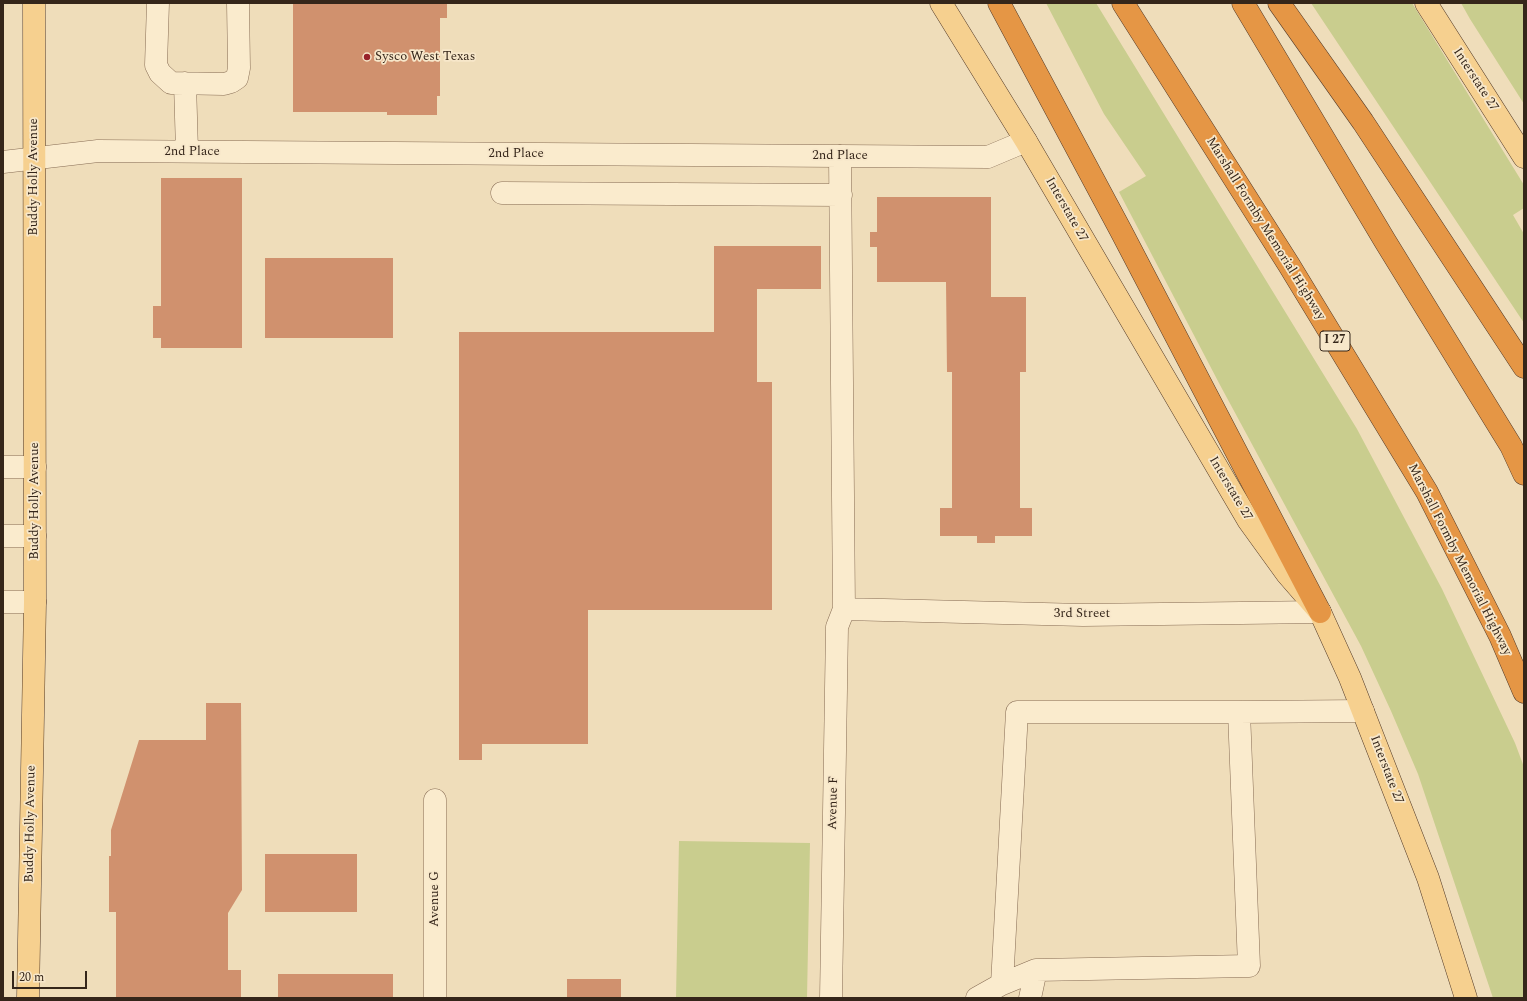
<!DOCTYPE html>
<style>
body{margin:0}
#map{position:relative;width:1527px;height:1001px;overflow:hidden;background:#efddba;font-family:Spectral,serif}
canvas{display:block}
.frame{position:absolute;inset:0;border:4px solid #35261a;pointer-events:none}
.scale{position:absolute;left:12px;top:971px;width:75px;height:18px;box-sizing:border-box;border:2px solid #35261a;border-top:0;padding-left:5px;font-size:12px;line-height:14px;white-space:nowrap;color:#35261a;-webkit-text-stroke:3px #f7e7ca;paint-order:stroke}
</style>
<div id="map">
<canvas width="1527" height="1001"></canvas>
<div class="frame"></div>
<div class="scale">20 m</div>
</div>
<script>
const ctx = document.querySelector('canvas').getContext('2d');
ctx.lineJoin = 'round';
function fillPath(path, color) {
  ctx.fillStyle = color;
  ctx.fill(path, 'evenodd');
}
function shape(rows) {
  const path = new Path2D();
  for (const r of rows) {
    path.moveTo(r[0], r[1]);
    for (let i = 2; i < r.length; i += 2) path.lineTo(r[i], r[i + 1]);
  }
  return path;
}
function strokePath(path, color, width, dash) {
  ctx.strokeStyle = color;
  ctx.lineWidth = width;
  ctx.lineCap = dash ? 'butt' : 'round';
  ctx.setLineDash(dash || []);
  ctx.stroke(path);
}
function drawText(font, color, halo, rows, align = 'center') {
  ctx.font = font + ' Spectral,serif';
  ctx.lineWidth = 3.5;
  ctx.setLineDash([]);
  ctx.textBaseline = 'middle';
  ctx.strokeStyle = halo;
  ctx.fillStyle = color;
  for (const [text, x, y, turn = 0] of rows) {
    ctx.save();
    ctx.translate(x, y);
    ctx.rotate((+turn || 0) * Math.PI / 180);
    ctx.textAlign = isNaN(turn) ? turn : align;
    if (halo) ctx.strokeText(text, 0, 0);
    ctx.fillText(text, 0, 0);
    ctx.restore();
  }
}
const green = shape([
 [1046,3,1096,3,1357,429,1442,589,1515,743,1524,767,1524,998,1493,998,1418,774,1391,711,1361,646,1220,385,1119,192,1146,176,1104,114],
 [1311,3,1412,3,1524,185,1524,208,1513,215,1524,234,1524,323],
 [1461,3,1524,3,1524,104,1470,19],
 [679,841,810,843,807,998,676,998]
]);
const building = shape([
 [293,3,447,3,447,18,440,18,440,96,437,96,437,115,387,115,387,112,293,112],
 [161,178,242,178,242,348,161,348,161,338,153,338,153,306,161,306],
 [877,197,991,197,991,297,1026,297,1026,372,1020,372,1020,508,1032,508,1032,536,995,536,995,543,977,543,977,536,940,536,940,508,952,508,952,372,947,372,946,282,877,282,877,247,870,247,870,232,877,232],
 [714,246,821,246,821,289,757,289,757,382,772,382,772,610,588,610,588,744,482,744,482,760,459,760,459,332,714,332],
 [265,258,393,258,393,338,265,338],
 [206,703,241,703,242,890,228,913,228,970,241,970,241,998,116,998,116,912,109,912,109,856,111,856,111,830,139,740,206,740],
 [265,854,357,854,357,912,265,912],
 [278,974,393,974,393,998,278,998],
 [567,979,621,979,621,998,567,998]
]);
const minor = shape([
 [158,3,156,65,160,73,171,83,224,84,231,82,237,78,239,68,238,3],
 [185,83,187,151],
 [3,162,98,151,988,157,1026,141],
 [502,193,841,195],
 [3,467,35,467],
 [3,536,35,536],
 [3,602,35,602],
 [844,609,1083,615,1320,612],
 [1239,712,1363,711],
 [435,800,435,998],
 [831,998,837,627,844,609,840,156],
 [977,998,1002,984,1036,970,1249,966,1239,712,1017,712,1002,984],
 [1030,998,1036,970]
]);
const major = shape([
 [941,3,1026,141,1248,520,1287,574,1320,612,1350,678,1428,878,1466,998],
 [1426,3,1524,157],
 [28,998,35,602,34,3]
]);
const highway = shape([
 [999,3,1121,231,1320,612],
 [1123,3,1289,265,1427,492,1500,636,1524,692],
 [1243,3,1385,241,1511,446,1524,474],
 [1279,3,1363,122,1524,367]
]);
const markers = [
 [367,57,4,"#982229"]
];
const shields = [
 [1335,341,30]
];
const shieldNames = [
 ["I 27",1335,341]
];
const poiNames = [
 ["Sysco West Texas",375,57]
];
const streetNames = [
 ["Interstate 27",1475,80,57],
 ["2nd Place",192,152],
 ["2nd Place",516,154],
 ["2nd Place",840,156],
 ["Buddy Holly Avenue",34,177,-90],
 ["Interstate 27",1066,210,60],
 ["Marshall Formby Memorial Highway",1265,229,58],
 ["Interstate 27",1230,489,59],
 ["Buddy Holly Avenue",35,501,-90],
 ["Marshall Formby Memorial Highway",1459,560,63],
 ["3rd Street",1082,614],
 ["Interstate 27",1386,770,69],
 ["Avenue F",834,803,-89],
 ["Buddy Holly Avenue",31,824,-89],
 ["Avenue G",435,899,-90]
];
fillPath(green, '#c9cd8e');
fillPath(building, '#d0916e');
strokePath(minor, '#876c54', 23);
strokePath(major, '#543b29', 23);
strokePath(highway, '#543b29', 23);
strokePath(minor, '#faebcd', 22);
strokePath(major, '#f6d08f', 22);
strokePath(highway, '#e59645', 22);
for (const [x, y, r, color] of markers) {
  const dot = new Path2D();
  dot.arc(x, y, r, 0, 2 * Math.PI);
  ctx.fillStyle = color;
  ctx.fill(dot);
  strokePath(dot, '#f7e7ca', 1.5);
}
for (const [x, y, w] of shields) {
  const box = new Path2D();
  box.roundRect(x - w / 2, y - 10, w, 20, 3);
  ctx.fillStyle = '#f7e7ca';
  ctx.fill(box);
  strokePath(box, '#35261a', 1);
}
drawText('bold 12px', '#35261a', null, shieldNames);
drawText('13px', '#35261a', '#f7e7ca', poiNames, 'left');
drawText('13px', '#35261a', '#f7e7ca', streetNames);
</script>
